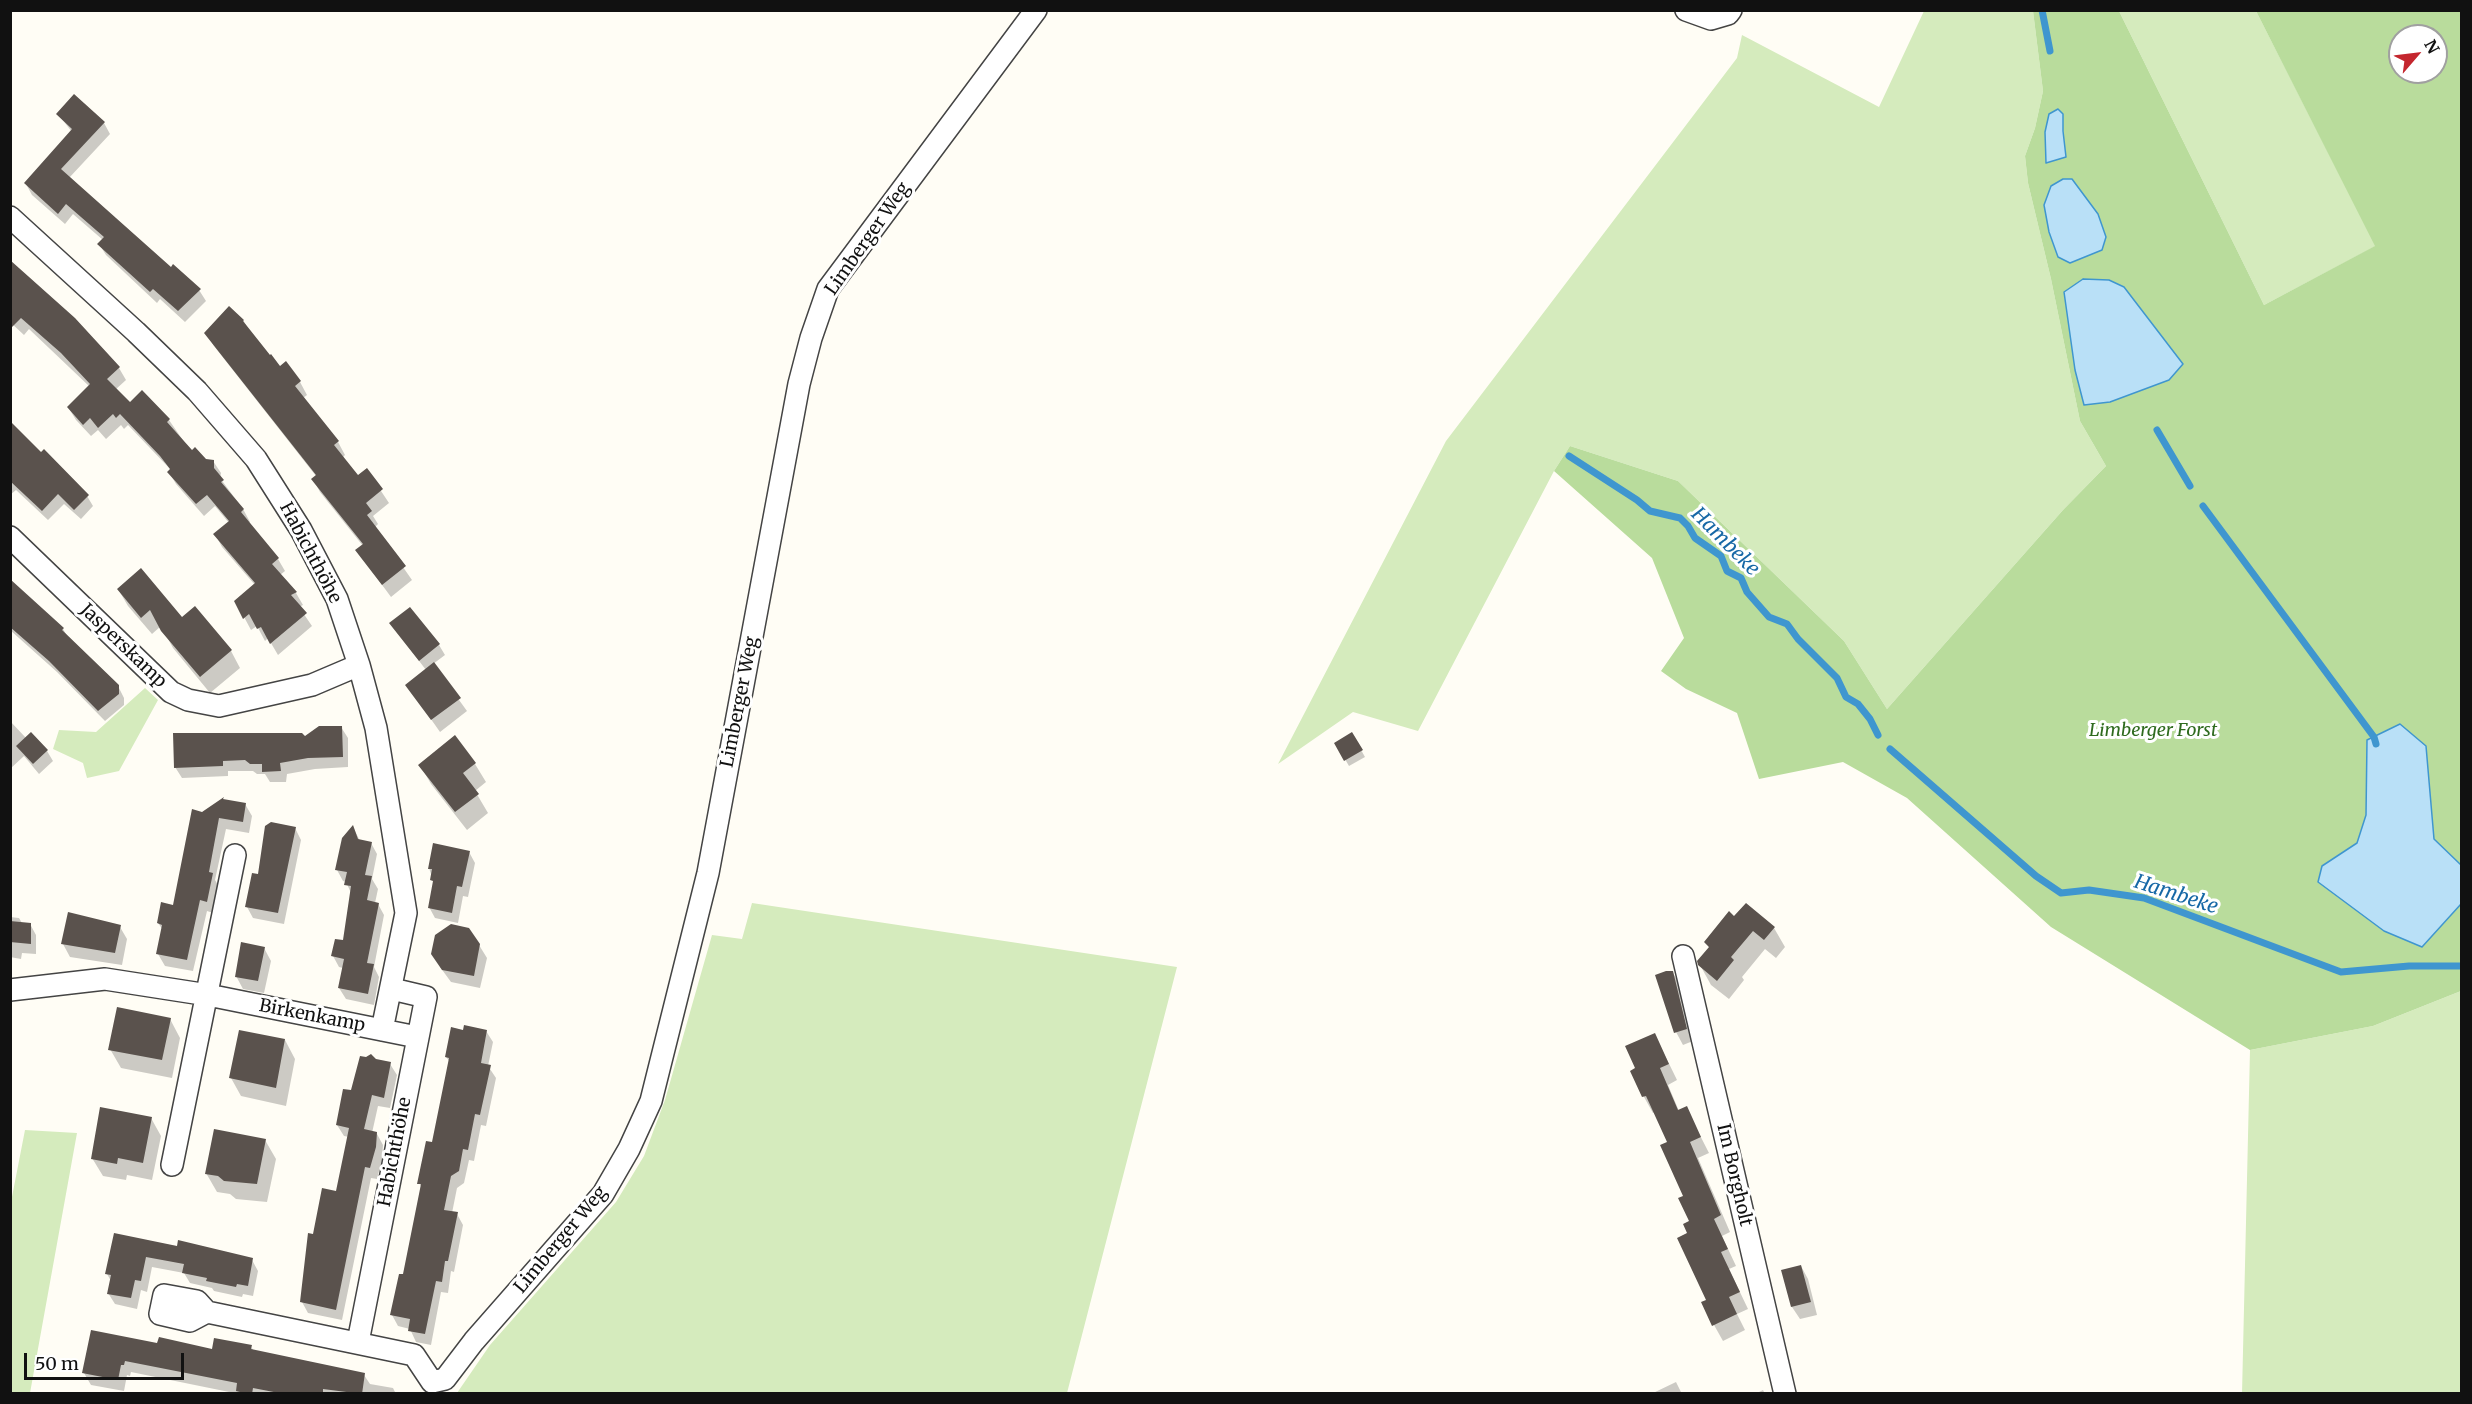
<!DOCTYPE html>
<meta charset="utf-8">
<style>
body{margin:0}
#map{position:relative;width:2472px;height:1404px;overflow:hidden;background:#fffdf5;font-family:Merriweather,serif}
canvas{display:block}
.frame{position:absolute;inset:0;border:12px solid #111;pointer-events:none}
.north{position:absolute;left:2388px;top:24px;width:60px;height:60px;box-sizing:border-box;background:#fff;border:2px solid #a0a0a0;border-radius:50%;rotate:62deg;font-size:16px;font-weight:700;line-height:24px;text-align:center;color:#111}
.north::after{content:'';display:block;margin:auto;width:21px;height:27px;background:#c4262e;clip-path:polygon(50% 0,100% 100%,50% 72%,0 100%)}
.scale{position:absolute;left:24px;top:1353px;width:160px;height:27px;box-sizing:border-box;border:3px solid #111;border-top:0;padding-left:8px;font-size:18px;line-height:21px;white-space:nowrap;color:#111;-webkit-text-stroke:4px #fff;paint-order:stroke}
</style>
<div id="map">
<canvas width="2472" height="1404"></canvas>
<div class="frame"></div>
<div class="north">N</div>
<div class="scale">50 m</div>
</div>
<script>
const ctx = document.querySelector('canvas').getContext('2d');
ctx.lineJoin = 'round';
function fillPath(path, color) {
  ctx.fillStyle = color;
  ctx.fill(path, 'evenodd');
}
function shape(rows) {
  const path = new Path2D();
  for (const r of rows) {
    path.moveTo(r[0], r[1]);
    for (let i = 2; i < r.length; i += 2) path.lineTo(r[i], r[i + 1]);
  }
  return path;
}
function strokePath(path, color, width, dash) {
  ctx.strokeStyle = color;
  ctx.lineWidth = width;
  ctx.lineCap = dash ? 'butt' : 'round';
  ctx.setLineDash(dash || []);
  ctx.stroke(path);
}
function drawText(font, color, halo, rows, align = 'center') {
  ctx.font = font + ' Merriweather,serif';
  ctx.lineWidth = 6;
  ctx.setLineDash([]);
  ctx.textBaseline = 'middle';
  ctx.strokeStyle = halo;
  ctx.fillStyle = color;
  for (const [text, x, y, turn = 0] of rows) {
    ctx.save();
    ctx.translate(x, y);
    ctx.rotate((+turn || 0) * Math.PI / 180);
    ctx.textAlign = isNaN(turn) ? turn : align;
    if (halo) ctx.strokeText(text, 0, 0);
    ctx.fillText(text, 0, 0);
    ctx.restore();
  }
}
const green = shape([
 [1924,11,2033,11,2043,91,2035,128,2025,156,2028,183,2051,279,2080,421,2106,466,2063,510,1887,709,1844,641,1678,481,1570,446,1554,471,1418,731,1353,712,1278,764,1446,441,1737,58,1742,35,1879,107],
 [2119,11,2256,11,2376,246,2264,305],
 [145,688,158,700,119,771,87,778,83,763,53,749,59,730,96,732],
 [752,903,1177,967,1067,1393,457,1393,490,1345,616,1202,644,1156,665,1100,712,935,742,939],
 [2461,991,2461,1393,2242,1394,2250,1050,2373,1026],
 [25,1130,77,1133,30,1393,11,1393,11,1202]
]);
const forest = shape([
 [2033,11,2119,11,2264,305,2375,246,2256,11,2461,11,2461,865,2434,839,2426,746,2367,740,2366,815,2357,843,2322,866,2422,947,2461,904,2461,991,2373,1026,2250,1050,2051,927,1907,798,1843,762,1759,779,1737,713,1686,689,1661,671,1684,638,1652,558,1554,471,1570,446,1678,481,1844,641,1887,709,2063,510,2106,466,2080,421,2051,279,2028,183,2025,156,2035,128,2043,91],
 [2400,36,2436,36,2436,72,2400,72],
 [2063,114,2063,131,2066,156,2046,162,2045,132],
 [2044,205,2106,237,2102,250,2070,263,2058,257,2049,232],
 [2109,280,2124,287,2183,364,2169,379,2147,387]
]);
const water = shape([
 [2058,109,2063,114,2063,131,2066,157,2046,163,2045,132,2049,114,2058,109],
 [2063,179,2072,179,2098,214,2106,237,2102,250,2070,263,2058,257,2049,232,2044,205,2051,186,2063,179],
 [2083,279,2109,280,2124,287,2183,364,2169,380,2110,402,2084,405,2075,370,2064,292,2083,279],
 [2400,724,2426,746,2434,839,2461,865,2461,904,2422,947,2384,931,2318,882,2322,866,2357,843,2366,815,2367,740,2400,724]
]);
const shadow = shape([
 [58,114,104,123,110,134,69,178,171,269,199,290,206,301,185,322,160,299,157,303,106,255,99,244,103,240,73,214,65,224,32,195,26,184,72,132],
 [10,262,119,368,126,380,115,390,130,404,142,392,169,420,191,452,205,460,213,461,221,473,220,478,243,509,250,522,248,523,278,559,285,571,280,575,296,593,303,605,299,607,312,626,278,655,268,638,265,641,257,626,251,630,236,602,255,585,222,547,215,534,229,523,215,506,204,516,176,484,169,472,171,470,128,425,124,429,121,425,106,439,98,430,91,436,76,420,68,407,90,387,29,329,24,335,10,322],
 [243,320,250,332,280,368,300,382,307,395,303,398,338,442,345,455,342,458,358,477,367,470,389,503,373,516,378,524,375,527,412,580,391,597,357,551,363,546,320,492,313,479,316,476,214,346,206,333],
 [10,425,87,496,93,506,81,519,64,504,48,520,16,490,10,495],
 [12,583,63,629,69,639,118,686,124,698,124,705,105,721,57,672,10,630],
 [118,589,182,619,231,651,240,668,210,693,173,648,161,626,152,634,128,606],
 [391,624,439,645,445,655,433,664,467,711,440,732,407,685,426,670],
 [10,721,26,738,47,751,53,761,39,774,24,756,10,769],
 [341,727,348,738,348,767,315,769,287,774,286,782,270,782,265,774,257,774,253,771,228,771,228,776,182,778,175,767,304,738],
 [1352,734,1365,757,1349,766,1336,744],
 [475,764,486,782,475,791,488,813,467,830,431,784,420,765],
 [245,804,252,816,249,833,226,829,215,880,218,885,213,913,207,911,193,971,165,966,158,954,163,930,158,923,174,906,202,813],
 [353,827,360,841,371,843,377,854,372,879,378,889,375,903,378,904,384,915,374,967,379,977,374,1005,346,999,339,988,343,968,339,967,333,956,344,942,351,893,346,882,343,881,337,870],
 [295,828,301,840,284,924,253,918,247,907],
 [469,852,475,863,468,897,463,896,458,923,435,918,429,907,434,883,429,868],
 [10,917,19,918,22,923,30,924,36,935,36,954,22,953,21,959,10,957],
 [1735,918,1774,928,1785,947,1776,958,1765,949,1742,977,1744,980,1729,999,1711,985,1700,965,1710,949,1706,942],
 [120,927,127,939,122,965,70,957,63,944],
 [479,945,487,958,480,988,451,982,440,967],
 [264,948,271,961,264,993,243,989,236,976],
 [1673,973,1680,985,1693,1041,1683,1045,1676,1032],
 [170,1019,180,1038,172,1078,121,1068,110,1049],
 [486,1031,493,1042,488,1066,496,1078,486,1126,481,1125,474,1161,469,1160,464,1183,457,1188,452,1213,457,1214,463,1225,454,1272,451,1271,448,1293,441,1292,431,1345,416,1342,410,1329,398,1326,392,1315,404,1276,422,1188,419,1183,434,1144,450,1062,446,1057,464,1032],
 [1655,1035,1677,1080,1668,1085,1679,1111,1686,1108,1709,1153,1698,1158,1730,1232,1722,1236,1736,1266,1729,1269,1748,1309,1737,1314,1745,1330,1723,1341,1714,1325,1685,1196,1669,1143,1655,1112,1653,1113,1644,1097,1632,1071,1637,1069],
 [285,1040,295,1059,286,1106,241,1096,231,1078],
 [375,1061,390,1064,397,1075,390,1108,378,1106,372,1133,377,1134,383,1145,382,1159,377,1179,371,1178,342,1320,308,1313,302,1302,314,1236,337,1193,349,1137,344,1136,337,1125,353,1092],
 [151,1118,161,1136,152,1180,127,1175,126,1180,103,1176,92,1158],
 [265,1140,276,1159,267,1202,236,1199,230,1194,217,1192,206,1173],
 [115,1235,252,1260,258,1271,253,1296,243,1294,242,1297,214,1291,212,1288,190,1283,184,1273,152,1267,147,1292,141,1290,137,1309,115,1304,108,1293,111,1281,107,1274],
 [1801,1266,1808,1279,1817,1315,1800,1319,1792,1307,1783,1271],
 [159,1345,213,1350,251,1347,254,1351,364,1375,370,1384,393,1388,396,1394,239,1394,131,1372,130,1376,127,1375,124,1391,91,1385,84,1373],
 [1676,1382,1682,1394,1651,1394],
 [1763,1390,1765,1394,1755,1394]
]);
const stream = shape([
 [2042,10,2050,51],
 [2157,430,2190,486],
 [1569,456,1637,500,1650,511,1680,518,1688,526,1695,538,1721,556,1727,571,1741,578,1747,592,1769,617,1787,624,1798,639,1837,678,1846,697,1858,704,1870,719,1878,735],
 [2203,506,2374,737,2376,744],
 [1890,749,2036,876,2061,893,2089,890,2144,898,2341,972,2409,966,2462,966]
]);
const building = shape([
 [74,94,105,122,61,169,171,267,173,264,201,289,178,311,153,289,150,292,97,244,104,237,66,204,58,214,24,183,72,129,56,114],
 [10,260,75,318,120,367,107,379,130,402,142,390,170,419,167,422,192,450,195,447,206,459,214,460,214,468,224,480,221,482,244,509,241,512,279,558,272,564,297,592,291,595,307,613,270,644,261,627,257,629,249,614,243,619,234,601,255,583,213,534,229,521,207,495,196,504,167,472,170,469,160,456,120,414,116,418,113,414,98,428,90,418,83,425,67,407,90,384,61,353,21,318,10,329],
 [229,306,244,320,243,321,270,355,271,354,280,366,286,361,301,381,295,386,339,441,334,445,358,475,367,468,383,489,366,503,372,511,367,515,406,566,382,585,355,550,363,544,311,479,316,475,204,333],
 [10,421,41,452,44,449,89,495,74,510,58,494,42,511,10,481],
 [141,568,182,617,195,606,232,650,200,677,161,631,150,610,141,618,117,589],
 [10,579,64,628,62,630,119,685,119,694,98,711,49,661,10,627],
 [410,607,440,644,419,661,389,623],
 [434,662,461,698,431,720,405,685],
 [319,726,342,726,343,757,308,758,280,763,281,771,262,772,262,764,250,764,245,760,223,761,223,766,174,768,173,733,302,733,305,736],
 [31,732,48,750,33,764,16,746],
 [1352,732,1363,750,1344,761,1334,743],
 [455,735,476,763,463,773,479,794,455,812,418,765],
 [224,797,223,799,246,803,243,822,219,818,209,872,213,873,207,902,200,900,187,960,156,954,162,925,157,923,161,902,173,905,192,809,202,812],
 [271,822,296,827,278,913,245,907,252,873,258,874,265,826],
 [353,825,358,839,372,842,365,875,372,876,367,900,379,903,367,963,374,964,368,994,338,988,344,959,331,956,335,939,343,940,351,886,344,885,347,872,335,870,342,838],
 [433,843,470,851,462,887,457,886,452,913,428,908,433,881,430,880,432,869,428,869],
 [1746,903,1775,927,1764,940,1753,931,1731,957,1734,960,1717,981,1698,965,1697,961,1709,947,1704,942,1729,911,1734,916],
 [68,912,121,925,115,953,61,944],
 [10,921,31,923,31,944,10,942],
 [451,924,469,928,480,944,474,976,442,970,431,954,435,935],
 [241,942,265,947,258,981,235,977],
 [1666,971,1673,971,1687,1029,1674,1033,1655,975],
 [117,1007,171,1018,162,1060,108,1050],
 [464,1025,487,1030,481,1063,491,1065,480,1115,475,1114,468,1150,463,1149,459,1171,451,1176,444,1210,458,1212,448,1261,445,1261,442,1282,436,1281,425,1334,408,1331,410,1319,390,1315,399,1274,403,1274,421,1184,417,1184,426,1141,432,1142,449,1058,445,1057,451,1027,463,1030],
 [239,1030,285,1039,276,1088,229,1078],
 [1655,1033,1669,1064,1660,1068,1678,1110,1687,1106,1701,1137,1690,1142,1721,1215,1714,1219,1728,1249,1721,1252,1740,1292,1729,1297,1737,1314,1712,1326,1701,1302,1706,1300,1677,1238,1687,1233,1683,1224,1689,1221,1678,1198,1683,1196,1660,1145,1667,1142,1646,1096,1642,1097,1630,1071,1635,1068,1625,1046],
 [371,1054,376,1059,391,1062,384,1098,372,1095,364,1129,377,1132,376,1147,370,1168,365,1167,336,1310,300,1302,308,1233,313,1234,322,1188,336,1191,349,1128,336,1125,343,1089,351,1090,360,1056,366,1057],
 [100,1107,152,1117,143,1163,118,1158,117,1164,91,1159],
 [214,1129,266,1139,257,1184,224,1181,218,1176,205,1174],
 [114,1233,177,1246,178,1240,253,1258,248,1286,237,1284,236,1287,206,1281,207,1278,182,1273,184,1264,146,1257,141,1281,135,1280,131,1298,107,1294,111,1275,105,1274],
 [1801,1265,1811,1302,1791,1307,1781,1270],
 [91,1330,157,1343,159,1337,212,1349,214,1338,252,1345,251,1349,365,1373,362,1394,323,1389,323,1394,284,1394,253,1388,252,1394,248,1394,236,1391,237,1383,125,1361,124,1365,121,1365,118,1380,82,1373]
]);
const minor = shape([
 [1686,10,1711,19,1728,14,1731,10],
 [10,217,136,332,197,391,256,459,301,530,337,599,359,665,376,728,406,913,382,1030],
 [10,537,171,692,188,700,219,706,312,685,359,665],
 [1683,956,1785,1394],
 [10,990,105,979,208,995,417,1037],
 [172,1165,235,855],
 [207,1312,190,1321,160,1314,164,1295,197,1301,207,1312,414,1355,432,1382],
 [358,1342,426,997,392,989],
 [432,1382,445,1379,474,1341,603,1194,629,1149,651,1101,708,873,799,384,811,338,828,289,1036,10]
]);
const streetNames = [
 ["Limberger Weg",868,239,-55],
 ["Habichthöhe",310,553,62],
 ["Jasperskamp",123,646,44],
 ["Limberger Weg",740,702,-79],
 ["Birkenkamp",312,1016,11],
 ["Habichthöhe",395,1152,-79],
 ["Im Borgholt",1734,1175,77],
 ["Limberger Weg",561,1240,-50]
];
const parkNames = [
 ["Limberger Forst",2153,731]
];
const waterNames = [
 ["Hambeke",1725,542,45],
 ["Hambeke",2176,895,18]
];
fillPath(green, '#d5ebbd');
fillPath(forest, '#b9dc9c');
fillPath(water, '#b9e0f7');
strokePath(water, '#3f96cf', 1.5);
fillPath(shadow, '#0003');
strokePath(stream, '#3f96cf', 7);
fillPath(building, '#5a524d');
strokePath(minor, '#444', 24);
strokePath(minor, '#fff', 21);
drawText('18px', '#111', '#fff', streetNames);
drawText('italic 18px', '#2f6b1f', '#fff', parkNames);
drawText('italic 20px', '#1768a6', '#fff', waterNames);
</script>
